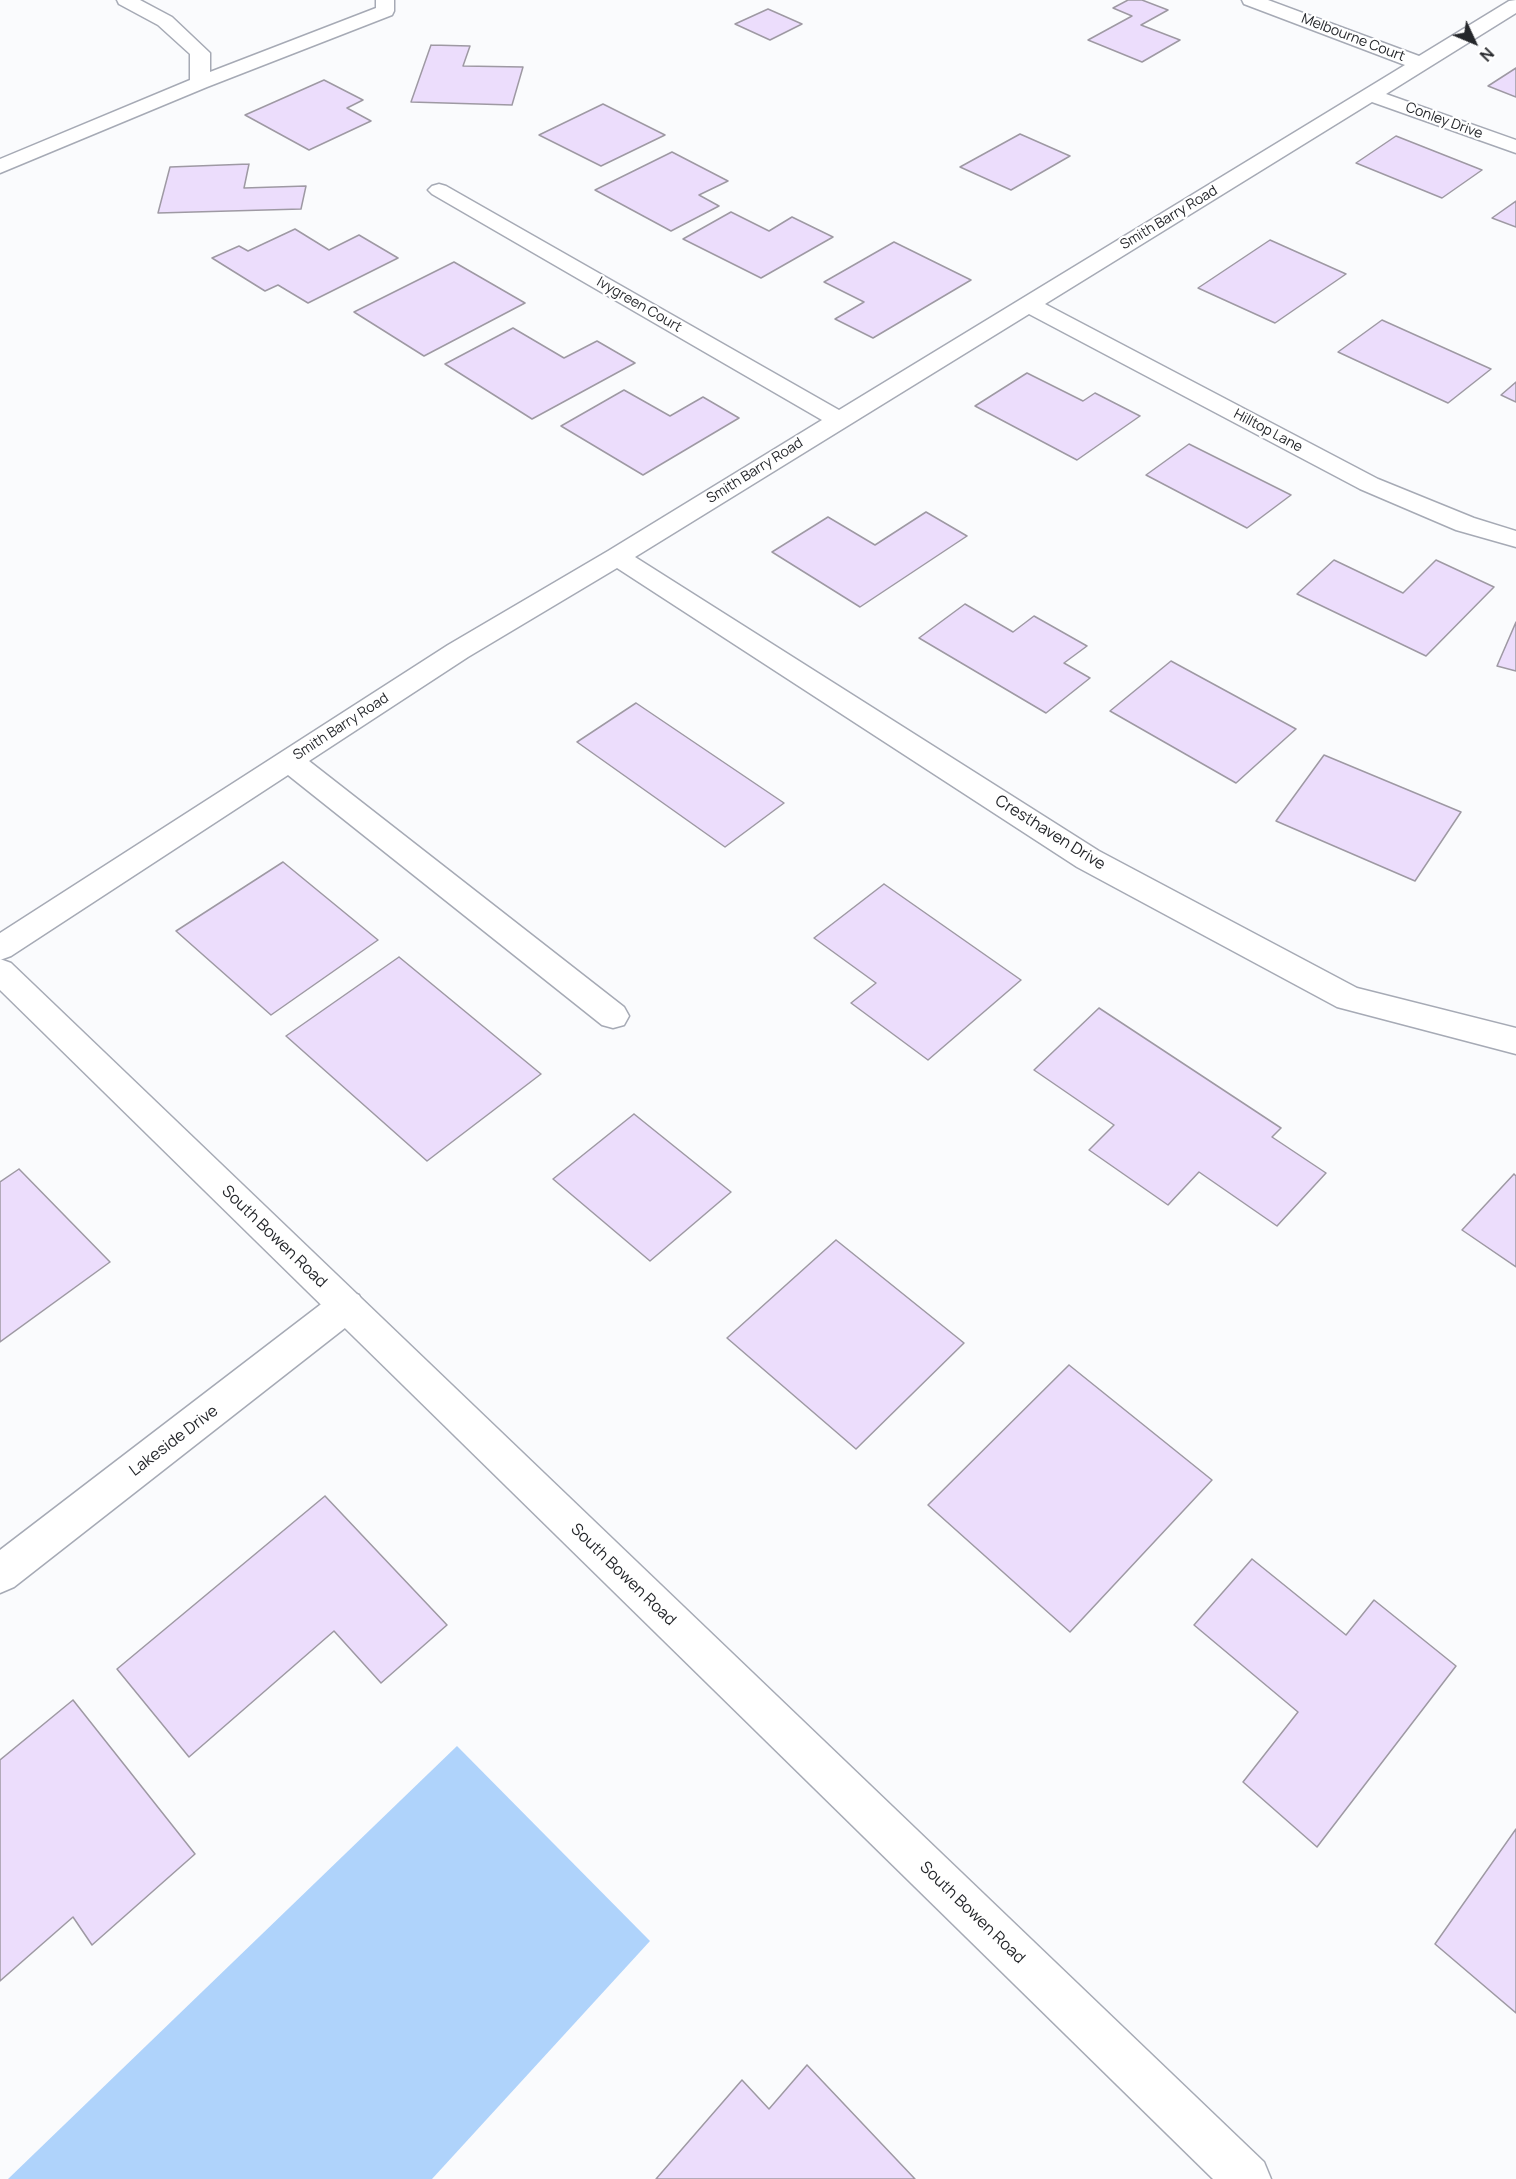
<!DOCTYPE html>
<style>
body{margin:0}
#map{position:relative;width:1516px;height:2179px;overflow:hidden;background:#fafbfd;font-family:Manrope,sans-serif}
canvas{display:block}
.north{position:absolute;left:1444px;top:12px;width:60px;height:60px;-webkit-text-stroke:4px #fff;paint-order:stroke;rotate:134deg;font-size:16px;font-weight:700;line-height:24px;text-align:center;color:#25272b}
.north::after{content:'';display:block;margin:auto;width:21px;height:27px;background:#25272b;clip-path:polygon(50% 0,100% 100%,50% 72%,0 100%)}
</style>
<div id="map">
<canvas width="1516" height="2179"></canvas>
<div class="north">N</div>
</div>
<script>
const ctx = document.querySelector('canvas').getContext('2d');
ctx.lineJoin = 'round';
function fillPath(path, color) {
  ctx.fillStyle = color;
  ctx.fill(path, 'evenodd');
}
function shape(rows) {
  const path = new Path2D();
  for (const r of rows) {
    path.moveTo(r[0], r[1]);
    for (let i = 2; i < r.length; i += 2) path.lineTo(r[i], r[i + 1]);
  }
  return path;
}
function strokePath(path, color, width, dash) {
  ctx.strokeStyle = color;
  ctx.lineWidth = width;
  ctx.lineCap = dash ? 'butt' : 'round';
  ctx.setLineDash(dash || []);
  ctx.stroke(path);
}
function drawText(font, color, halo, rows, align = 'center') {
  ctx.font = font + ' Manrope,sans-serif';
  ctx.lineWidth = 4.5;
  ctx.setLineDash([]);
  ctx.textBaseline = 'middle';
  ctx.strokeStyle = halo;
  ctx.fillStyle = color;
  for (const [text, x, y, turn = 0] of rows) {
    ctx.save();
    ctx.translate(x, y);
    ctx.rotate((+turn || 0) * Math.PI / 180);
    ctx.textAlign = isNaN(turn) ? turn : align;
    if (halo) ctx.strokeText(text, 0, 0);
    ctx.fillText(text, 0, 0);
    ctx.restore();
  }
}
const water = shape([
 [457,1746,650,1941,432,2179,8,2179]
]);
const building = shape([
 [1128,0,1142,0,1168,10,1141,25,1180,40,1142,62,1088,40,1132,16,1113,8,1128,0],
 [768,9,802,24,770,40,735,24,768,9],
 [431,45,470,46,463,66,523,67,512,105,411,102,431,45],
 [1516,68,1516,97,1488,86,1516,68],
 [324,80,363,100,347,108,371,121,309,150,245,115,324,80],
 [603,104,665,135,601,166,539,135,603,104],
 [1020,134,1070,156,1011,190,960,167,1020,134],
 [1396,136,1482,170,1442,198,1356,163,1396,136],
 [672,152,728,181,699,195,719,206,671,231,595,190,672,152],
 [249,164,244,188,306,186,301,209,158,213,170,167,249,164],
 [1516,201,1516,227,1492,218,1516,201],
 [731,212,769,231,792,217,833,237,761,278,683,239,731,212],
 [295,229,329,250,359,235,398,258,308,303,278,285,265,291,212,258,239,246,248,251,295,229],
 [1270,240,1346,274,1275,323,1198,288,1270,240],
 [894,242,971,280,873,338,835,319,864,302,824,282,894,242],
 [454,262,525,303,424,356,354,312,454,262],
 [1382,320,1491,369,1448,403,1338,352,1382,320],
 [513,328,564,358,597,341,635,363,532,419,445,364,513,328],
 [1027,373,1083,401,1095,393,1140,416,1077,460,975,406,1027,373],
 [1516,382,1516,402,1501,395,1516,382],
 [624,390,670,416,703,397,739,418,643,475,561,426,624,390],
 [1189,444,1291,495,1247,528,1146,475,1189,444],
 [926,512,967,536,860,607,772,552,828,517,875,545,926,512],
 [1334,560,1403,593,1436,560,1494,587,1426,656,1297,594,1334,560],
 [965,604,1013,632,1034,616,1087,646,1064,663,1090,678,1046,713,919,638,965,604],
 [1516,622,1516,671,1497,666,1516,622],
 [1171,661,1296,729,1236,783,1110,711,1171,661],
 [636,703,784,803,725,847,577,742,636,703],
 [1324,755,1461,812,1415,881,1276,821,1324,755],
 [283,862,378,940,271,1015,176,931,283,862],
 [884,884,1021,980,928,1060,851,1003,876,983,814,938,884,884],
 [399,957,541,1074,427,1161,286,1036,399,957],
 [1099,1008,1281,1128,1272,1137,1326,1173,1277,1226,1199,1172,1168,1205,1089,1150,1114,1125,1034,1070,1099,1008],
 [634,1114,731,1192,650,1261,553,1179,634,1114],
 [19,1169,110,1262,0,1342,0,1182,19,1169],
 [1514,1174,1516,1176,1516,1267,1462,1230,1514,1174],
 [836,1240,964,1343,856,1449,727,1338,836,1240],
 [1069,1365,1212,1480,1070,1632,928,1505,1069,1365],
 [325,1496,447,1625,381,1683,334,1631,189,1757,117,1669,325,1496],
 [1252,1559,1346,1635,1374,1600,1456,1666,1317,1847,1243,1782,1298,1712,1194,1625,1252,1559],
 [73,1700,195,1854,92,1945,73,1917,0,1981,0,1760,73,1700],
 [1516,1829,1516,2013,1435,1944,1516,1829],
 [807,2065,915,2179,656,2179,742,2080,769,2109,807,2065]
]);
const minor = shape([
 [117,0,140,0,172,17,210,53,210,72,376,8,376,0,394,0,394,11,392,15,207,87,0,173,0,159,190,80,190,54,158,25,119,4,117,0],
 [1242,0,1268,0,1419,56,1509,1,1516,0,1516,13,1386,94,1516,140,1516,153,1372,102,1045,304,1378,479,1474,518,1516,531,1516,547,1456,530,1360,489,1029,314,635,557,1099,851,1357,988,1516,1028,1516,1054,1337,1007,1077,867,617,568,468,657,309,761,624,1007,629,1016,624,1025,613,1028,602,1025,288,775,11,956,0,960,0,933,448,645,608,551,822,420,432,194,428,190,432,186,439,184,446,186,839,410,1405,65,1244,4,1242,0],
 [346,1290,359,1295,364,1306,359,1317,14,1587,0,1593,0,1550,333,1295,346,1290]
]);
const major = shape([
 [0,959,11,963,1264,2162,1271,2179,1213,2179,0,990,0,959]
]);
const farStreetnames = [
 ["Melbourne Court",1353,38,21],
 ["Conley Drive",1444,121,20],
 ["Smith Barry Road",1169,218,-31],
 ["Ivygreen Court",639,305,30],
 ["Hilltop Lane",1268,431,28],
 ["Smith Barry Road",755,471,-32],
 ["Smith Barry Road",341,727,-33]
];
const streetNames = [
 ["Cresthaven Drive",1050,833,32],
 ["South Bowen Road",274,1237,44],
 ["Lakeside Drive",174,1441,-37],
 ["South Bowen Road",623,1575,44],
 ["South Bowen Road",972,1913,44]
];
fillPath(water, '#afd3fb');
fillPath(building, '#ecddfc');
strokePath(building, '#9e99a3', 1.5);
strokePath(minor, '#a6aab5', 3);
strokePath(major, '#a6aab5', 3);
fillPath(minor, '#fff');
fillPath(major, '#fff');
drawText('14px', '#25272b', '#fff', farStreetnames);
drawText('16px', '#25272b', '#fff', streetNames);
</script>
